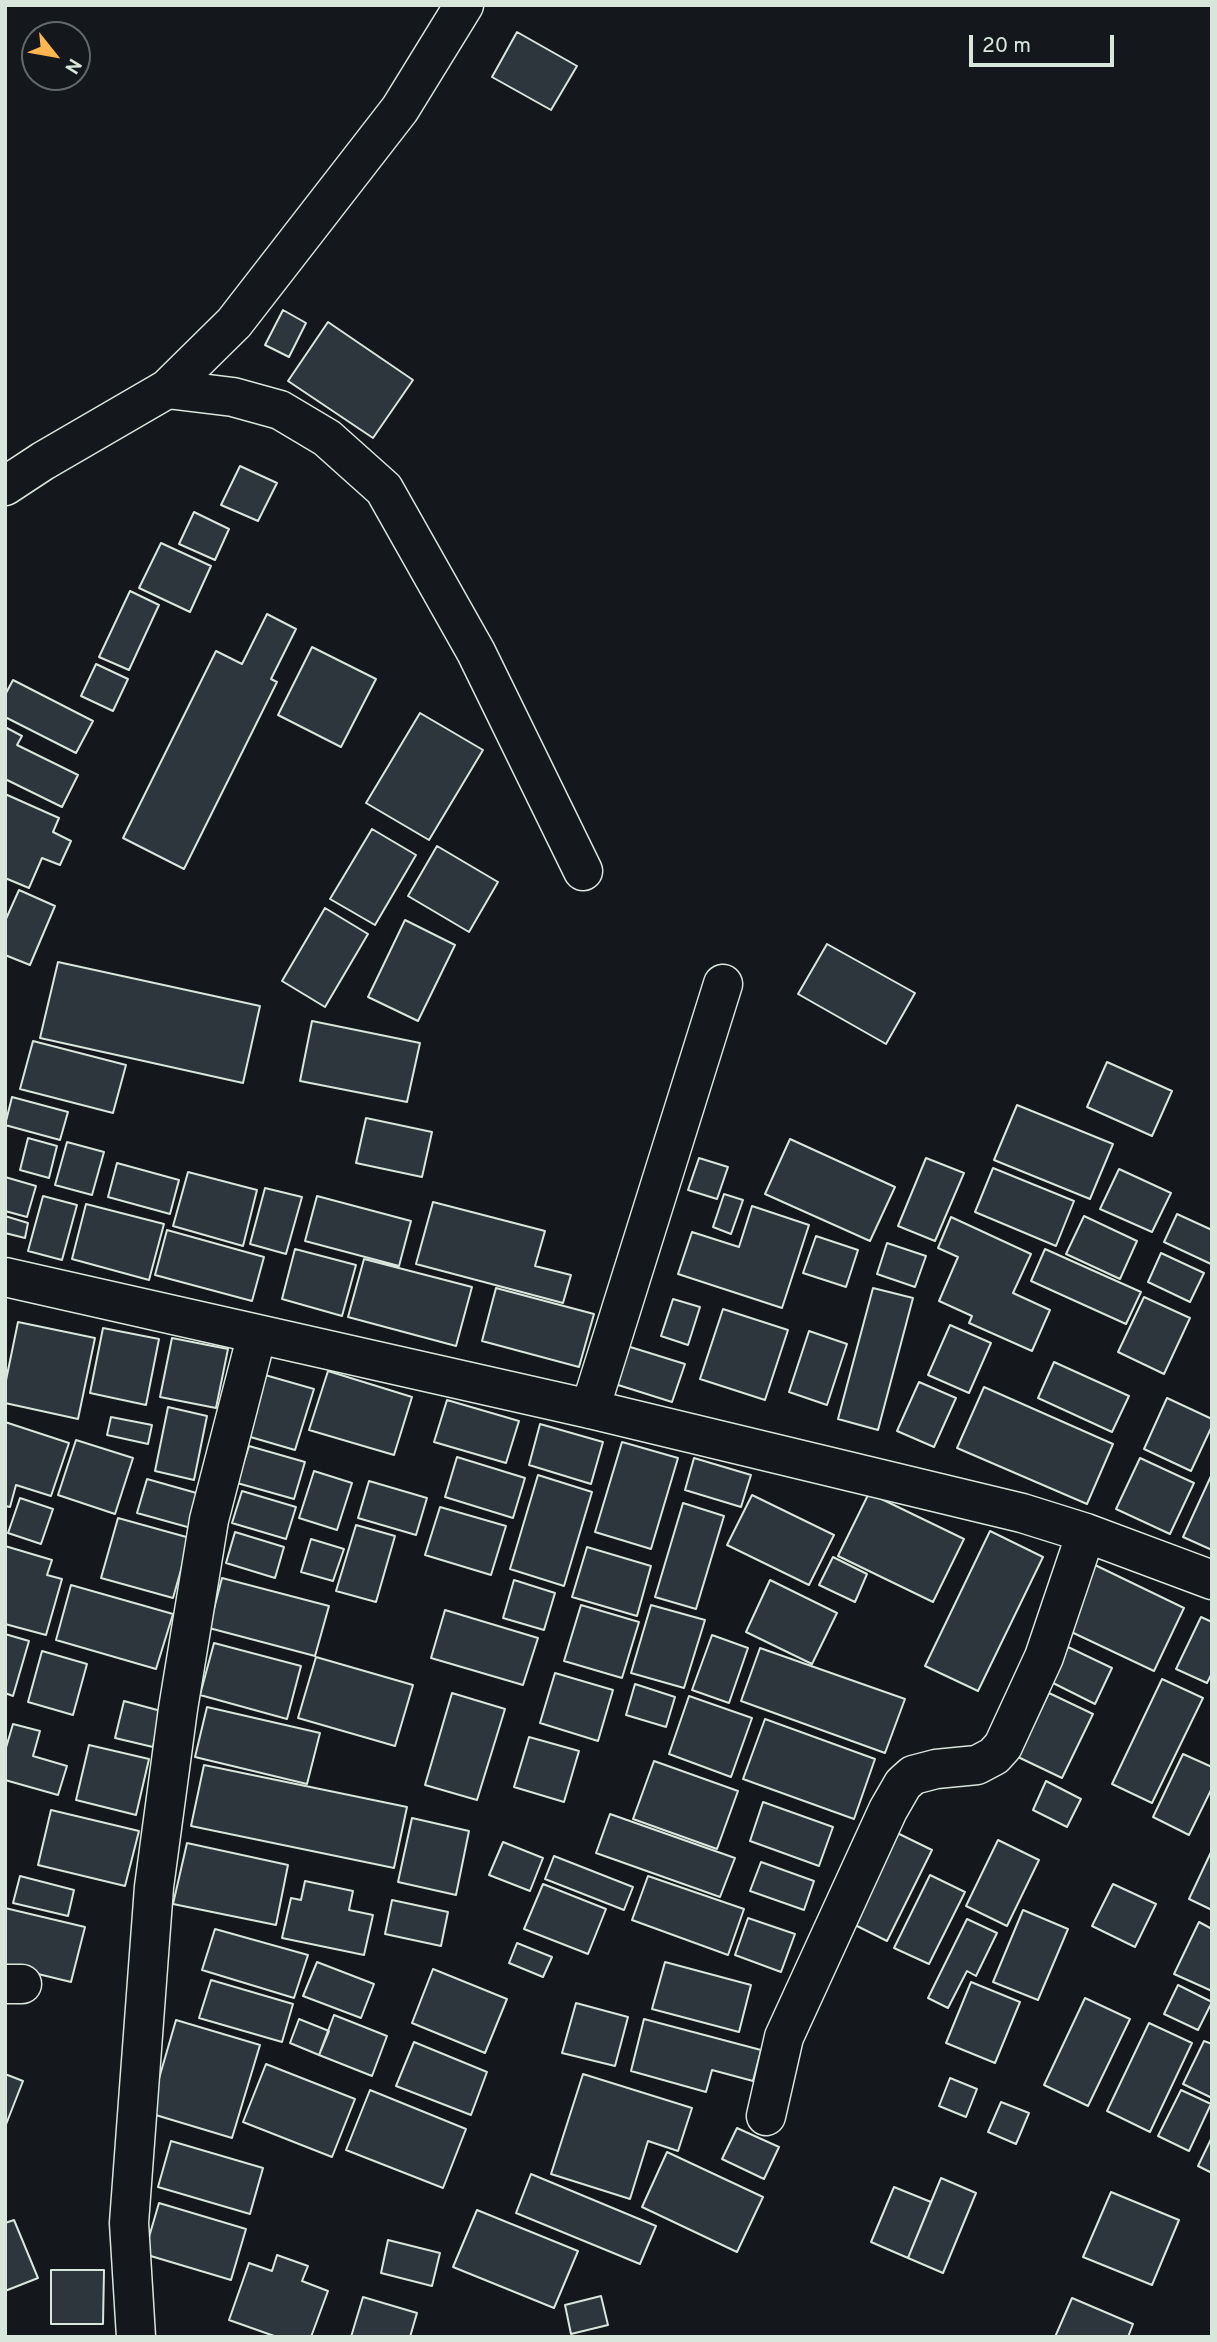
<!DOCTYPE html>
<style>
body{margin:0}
#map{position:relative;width:1217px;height:2342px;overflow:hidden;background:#14181c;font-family:Overpass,sans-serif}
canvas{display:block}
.frame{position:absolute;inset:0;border:7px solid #d8e6dc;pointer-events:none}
.north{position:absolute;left:21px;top:21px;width:70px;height:70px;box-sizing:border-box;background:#14181c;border:2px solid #626a69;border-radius:50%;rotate:121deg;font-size:19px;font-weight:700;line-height:28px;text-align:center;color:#d8e6dc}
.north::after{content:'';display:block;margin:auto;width:24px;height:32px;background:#ffb74d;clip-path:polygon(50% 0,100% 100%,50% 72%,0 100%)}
.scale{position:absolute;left:969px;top:35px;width:145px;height:32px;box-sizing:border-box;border:4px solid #d8e6dc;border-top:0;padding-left:9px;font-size:21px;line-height:24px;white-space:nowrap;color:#d8e6dc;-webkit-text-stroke:5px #14181c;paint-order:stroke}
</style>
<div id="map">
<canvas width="1217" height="2342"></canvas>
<div class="frame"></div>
<div class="north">N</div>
<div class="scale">20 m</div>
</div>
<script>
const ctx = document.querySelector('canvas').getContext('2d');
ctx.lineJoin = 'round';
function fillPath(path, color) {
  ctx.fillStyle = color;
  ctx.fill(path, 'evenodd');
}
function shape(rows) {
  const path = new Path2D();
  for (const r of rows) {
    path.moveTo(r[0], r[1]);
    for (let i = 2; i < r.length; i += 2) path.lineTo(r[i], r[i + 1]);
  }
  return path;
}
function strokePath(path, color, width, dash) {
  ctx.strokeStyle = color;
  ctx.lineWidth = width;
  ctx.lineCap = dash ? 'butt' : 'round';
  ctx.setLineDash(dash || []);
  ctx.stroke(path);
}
const building = shape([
 [517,32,577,66,551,110,492,77,517,32],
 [283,310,306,323,289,357,265,345,283,310],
 [328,322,413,380,373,438,288,381,328,322],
 [240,466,277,483,258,521,221,505,240,466],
 [194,512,229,529,215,560,179,544,194,512],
 [161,543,211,566,190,612,139,588,161,543],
 [130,591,159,605,129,670,99,657,130,591],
 [267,614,296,629,271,679,277,682,184,869,123,838,216,651,242,664,267,614],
 [312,647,376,679,341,747,278,715,312,647],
 [96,664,128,679,113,711,81,696,96,664],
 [13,680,93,721,76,753,5,717,5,695,13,680],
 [420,713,483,750,429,840,366,803,420,713],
 [5,727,22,736,17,745,78,775,62,807,5,779,5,727],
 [5,794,59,818,53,832,71,841,60,865,42,858,29,888,5,878,5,794],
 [372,829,416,855,375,925,330,899,372,829],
 [437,846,498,882,469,932,408,896,437,846],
 [19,890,55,906,30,965,5,955,5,921,19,890],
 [325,908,368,934,325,1007,282,981,325,908],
 [405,920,455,945,418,1021,368,997,405,920],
 [827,944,915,993,886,1044,798,994,827,944],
 [58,962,260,1006,243,1083,40,1038,58,962],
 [312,1021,420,1043,407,1102,300,1081,312,1021],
 [33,1041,126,1065,113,1113,20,1089,33,1041],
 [1107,1062,1172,1091,1152,1136,1087,1107,1107,1062],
 [12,1097,68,1112,60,1140,5,1125,12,1097],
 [1017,1105,1113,1144,1090,1199,994,1160,1017,1105],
 [366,1118,432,1132,422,1177,356,1163,366,1118],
 [28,1138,57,1146,49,1178,20,1170,28,1138],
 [790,1139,895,1187,870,1241,765,1194,790,1139],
 [67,1142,104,1152,92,1195,55,1185,67,1142],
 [699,1158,728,1167,717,1199,688,1190,699,1158],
 [926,1158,964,1173,935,1241,898,1226,926,1158],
 [117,1163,179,1180,170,1214,108,1197,117,1163],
 [993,1168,1074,1201,1056,1246,975,1212,993,1168],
 [1119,1169,1171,1193,1152,1232,1100,1209,1119,1169],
 [188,1172,257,1190,243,1246,173,1226,188,1172],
 [5,1177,36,1186,27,1217,5,1211,5,1177],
 [265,1188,302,1197,286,1254,250,1244,265,1188],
 [724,1194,743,1200,731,1234,713,1227,724,1194],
 [43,1196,77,1205,62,1260,28,1251,43,1196],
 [317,1196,411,1221,399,1266,305,1241,317,1196],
 [433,1202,545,1231,535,1266,571,1275,563,1303,416,1264,433,1202],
 [86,1204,164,1224,149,1280,72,1259,86,1204],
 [752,1206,809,1225,782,1308,678,1274,692,1232,739,1247,752,1206],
 [1177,1214,1212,1230,1211,1264,1164,1242,1177,1214],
 [5,1216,28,1223,25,1238,5,1233,5,1216],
 [1084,1216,1137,1241,1120,1279,1066,1254,1084,1216],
 [951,1217,1031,1254,1013,1293,1050,1310,1032,1351,969,1323,972,1316,939,1301,958,1257,938,1248,951,1217],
 [167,1230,264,1257,252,1301,155,1275,167,1230],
 [816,1236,858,1250,846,1287,803,1273,816,1236],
 [887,1243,926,1256,915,1287,877,1274,887,1243],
 [295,1249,356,1265,342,1316,282,1299,295,1249],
 [1045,1249,1141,1292,1126,1324,1031,1281,1045,1249],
 [1161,1253,1204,1273,1190,1302,1148,1282,1161,1253],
 [364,1259,472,1287,456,1346,348,1317,364,1259],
 [496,1288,594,1314,579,1367,482,1341,496,1288],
 [873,1288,913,1298,878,1430,838,1419,873,1288],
 [1144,1297,1190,1318,1164,1374,1118,1352,1144,1297],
 [673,1299,700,1307,688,1345,661,1336,673,1299],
 [723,1309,788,1330,765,1400,700,1379,723,1309],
 [18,1322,95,1338,78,1419,5,1403,5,1385,18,1322],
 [950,1325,991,1343,969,1393,928,1375,950,1325],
 [103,1328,159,1339,146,1405,90,1393,103,1328],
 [809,1331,847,1344,827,1405,789,1392,809,1331],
 [172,1338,228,1349,216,1408,160,1397,172,1338],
 [627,1346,685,1364,672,1402,615,1384,627,1346],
 [1054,1362,1129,1396,1112,1432,1038,1398,1054,1362],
 [328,1371,412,1397,394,1455,309,1430,328,1371],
 [265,1375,314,1389,295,1450,247,1436,265,1375],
 [919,1382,956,1398,934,1447,897,1431,919,1382],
 [984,1387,1113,1444,1087,1504,957,1448,984,1387],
 [1167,1398,1212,1419,1212,1426,1191,1471,1144,1449,1167,1398],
 [447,1400,519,1421,506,1463,434,1442,447,1400],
 [168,1407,207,1416,194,1480,155,1471,168,1407],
 [111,1417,152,1425,148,1444,107,1435,111,1417],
 [5,1422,69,1443,51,1496,16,1485,10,1507,5,1506,5,1422],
 [540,1424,603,1442,591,1484,529,1465,540,1424],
 [76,1440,133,1458,115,1514,58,1495,76,1440],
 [622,1442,678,1458,651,1549,595,1532,622,1442],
 [249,1446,305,1462,294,1499,237,1483,249,1446],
 [457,1457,525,1478,513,1518,445,1497,457,1457],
 [694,1458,751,1475,741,1507,685,1490,694,1458],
 [1140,1458,1194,1483,1170,1534,1116,1509,1140,1458],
 [314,1471,352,1483,337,1530,299,1518,314,1471],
 [538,1475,592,1492,564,1586,510,1569,538,1475],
 [1211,1476,1212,1477,1212,1550,1183,1537,1211,1476],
 [147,1479,200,1494,191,1528,137,1513,147,1479],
 [369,1481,427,1498,416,1535,358,1518,369,1481],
 [242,1491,296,1507,286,1539,232,1523,242,1491],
 [869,1493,964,1539,933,1602,838,1556,869,1493],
 [752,1495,834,1535,809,1585,727,1545,752,1495],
 [20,1498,53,1509,41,1544,8,1533,20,1498],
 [683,1503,724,1516,696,1609,655,1597,683,1503],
 [440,1507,506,1526,491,1575,425,1555,440,1507],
 [118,1518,190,1538,173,1598,101,1578,118,1518],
 [356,1525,395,1536,376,1602,336,1591,356,1525],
 [990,1531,1043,1557,978,1691,925,1666,990,1531],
 [235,1532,284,1547,275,1578,226,1563,235,1532],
 [311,1539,344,1549,333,1581,301,1572,311,1539],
 [5,1546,52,1560,47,1575,62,1579,46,1635,5,1624,5,1546],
 [587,1547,651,1566,637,1616,572,1597,587,1547],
 [833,1557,867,1574,855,1602,819,1585,833,1557],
 [1095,1565,1184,1608,1154,1671,1065,1629,1095,1565],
 [222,1578,329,1606,315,1656,209,1628,222,1578],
 [514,1580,555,1593,544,1630,503,1618,514,1580],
 [770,1580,837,1613,812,1664,746,1632,770,1580],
 [71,1585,173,1614,156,1669,56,1640,71,1585],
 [581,1605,639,1622,622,1678,564,1661,581,1605],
 [651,1605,705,1620,684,1688,631,1673,651,1605],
 [445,1610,538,1638,523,1685,431,1658,445,1610],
 [1201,1617,1212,1622,1212,1673,1207,1683,1176,1669,1201,1617],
 [5,1634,29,1641,13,1696,5,1693,5,1634],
 [712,1635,748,1648,729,1703,692,1690,712,1635],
 [214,1643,301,1666,287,1719,200,1695,214,1643],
 [1068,1647,1112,1668,1095,1704,1051,1682,1068,1647],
 [760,1648,905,1699,885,1753,741,1701,760,1648],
 [42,1651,87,1664,73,1715,28,1702,42,1651],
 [316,1657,413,1685,395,1746,298,1718,316,1657],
 [555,1673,613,1690,598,1741,540,1723,555,1673],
 [1162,1679,1203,1698,1152,1803,1112,1784,1162,1679],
 [635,1684,675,1697,666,1727,626,1715,635,1684],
 [452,1693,505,1709,477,1800,425,1785,452,1693],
 [1049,1693,1093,1714,1062,1778,1018,1757,1049,1693],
 [689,1696,752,1718,731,1777,669,1754,689,1696],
 [124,1701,161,1711,153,1747,115,1738,124,1701],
 [207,1707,320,1733,307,1784,195,1757,207,1707],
 [765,1719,875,1759,854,1819,743,1779,765,1719],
 [13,1724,40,1731,33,1756,67,1766,58,1795,5,1780,5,1751,13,1724],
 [529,1737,579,1751,564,1802,514,1787,529,1737],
 [89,1745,149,1759,136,1815,76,1800,89,1745],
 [1183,1754,1212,1767,1212,1788,1189,1835,1153,1817,1183,1754],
 [654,1761,738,1791,717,1849,633,1819,654,1761],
 [204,1765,407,1807,394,1868,191,1826,204,1765],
 [1046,1781,1081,1799,1067,1827,1033,1810,1046,1781],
 [763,1802,833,1827,819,1866,750,1841,763,1802],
 [51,1810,139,1831,125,1886,38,1865,51,1810],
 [610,1814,735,1858,720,1897,596,1853,610,1814],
 [412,1818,469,1831,456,1895,398,1882,412,1818],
 [887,1828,932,1850,887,1941,843,1919,887,1828],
 [998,1840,1039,1860,1007,1926,966,1906,998,1840],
 [503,1842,543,1858,530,1891,489,1875,503,1842],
 [187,1843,288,1865,276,1925,173,1904,187,1843],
 [1212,1850,1212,1910,1189,1899,1212,1850],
 [554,1856,633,1887,624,1910,545,1879,554,1856],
 [761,1862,814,1881,804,1910,750,1891,761,1862],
 [930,1875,965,1892,929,1964,894,1948,930,1875],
 [20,1876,74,1890,68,1916,13,1903,20,1876],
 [648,1876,744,1909,728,1955,632,1920,648,1876],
 [305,1881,353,1891,349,1910,373,1915,364,1955,282,1938,291,1898,301,1900,305,1881],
 [543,1884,606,1909,588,1954,524,1929,543,1884],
 [1113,1884,1156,1904,1135,1947,1092,1926,1113,1884],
 [392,1900,448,1912,441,1946,385,1934,392,1900],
 [5,1908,85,1927,71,1982,5,1966,5,1908],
 [1023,1910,1068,1929,1038,2000,993,1982,1023,1910],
 [748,1918,795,1934,781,1972,735,1955,748,1918],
 [967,1919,997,1933,976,1976,967,1971,948,2008,928,1998,967,1919],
 [1199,1922,1212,1929,1212,1991,1174,1974,1199,1922],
 [215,1929,308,1955,294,1998,202,1970,215,1929],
 [517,1943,552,1957,543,1977,509,1963,517,1943],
 [317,1962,374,1984,361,2018,303,1996,317,1962],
 [665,1962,751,1985,739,2032,652,2009,665,1962],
 [433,1969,507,1999,485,2053,412,2023,433,1969],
 [211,1980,293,2004,282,2042,199,2018,211,1980],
 [971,1982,1020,2002,995,2063,946,2043,971,1982],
 [1178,1985,1212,2002,1198,2030,1164,2014,1178,1985],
 [1085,1998,1130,2019,1088,2106,1044,2085,1085,1998],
 [576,2003,628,2017,615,2066,562,2053,576,2003],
 [334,2015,387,2036,372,2076,319,2055,334,2015],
 [299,2019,329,2031,319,2055,290,2043,299,2019],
 [644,2019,761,2050,753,2081,712,2070,706,2092,631,2071,644,2019],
 [176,2020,260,2045,232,2138,149,2113,176,2020],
 [1149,2023,1192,2043,1150,2132,1107,2111,1149,2023],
 [1204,2041,1212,2044,1212,2098,1183,2084,1204,2041],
 [414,2042,487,2072,471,2115,396,2086,414,2042],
 [266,2064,355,2099,332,2157,243,2122,266,2064],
 [5,2074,23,2081,5,2127,5,2074],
 [583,2074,692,2108,678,2151,648,2141,630,2199,551,2174,583,2074],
 [950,2078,977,2089,966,2117,939,2106,950,2078],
 [370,2090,466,2129,443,2188,346,2150,370,2090],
 [1181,2090,1211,2104,1189,2151,1158,2136,1181,2090],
 [1001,2102,1029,2113,1016,2144,988,2132,1001,2102],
 [737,2128,779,2147,764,2179,722,2159,737,2128],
 [1212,2137,1212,2173,1198,2166,1212,2137],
 [171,2141,263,2168,250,2214,158,2187,171,2141],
 [667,2152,763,2197,737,2252,642,2207,667,2152],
 [531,2174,656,2226,640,2264,516,2213,531,2174],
 [941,2178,976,2193,943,2273,908,2258,941,2178],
 [894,2187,931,2202,908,2258,871,2242,894,2187],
 [1111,2192,1179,2220,1152,2285,1083,2257,1111,2192],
 [159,2203,246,2229,231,2280,144,2254,159,2203],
 [477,2210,578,2251,554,2308,453,2267,477,2210],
 [14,2220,38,2278,5,2291,5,2223,14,2220],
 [388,2240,440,2253,432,2286,381,2273,388,2240],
 [277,2255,308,2266,302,2281,328,2291,311,2337,277,2337,229,2320,249,2263,272,2271,277,2255],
 [51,2270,104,2270,103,2324,51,2324,51,2270],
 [601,2296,608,2325,571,2334,565,2305,601,2296],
 [363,2297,417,2313,410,2337,351,2337,363,2297],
 [1072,2298,1133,2324,1128,2337,1055,2337,1072,2298]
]);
const minor = shape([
 [167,389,233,397,280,410,327,438,384,489,476,652,583,871],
 [5,486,43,461,167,389,234,323,400,109,464,5],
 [5,1277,590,1409,1022,1513,1086,1533,1212,1580],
 [590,1409,723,984],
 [5,1984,22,1984],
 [766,2116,784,2037,888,1810,903,1784,913,1775,936,1769,977,1765,994,1756,1003,1746,1044,1657,1086,1533],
 [136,2337,129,2223,154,1887,178,1709,209,1520,257,1334]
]);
fillPath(building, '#2c363c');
strokePath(building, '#d8e6dc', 2);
strokePath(minor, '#d8e6dc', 41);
strokePath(minor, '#14181c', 38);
</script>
